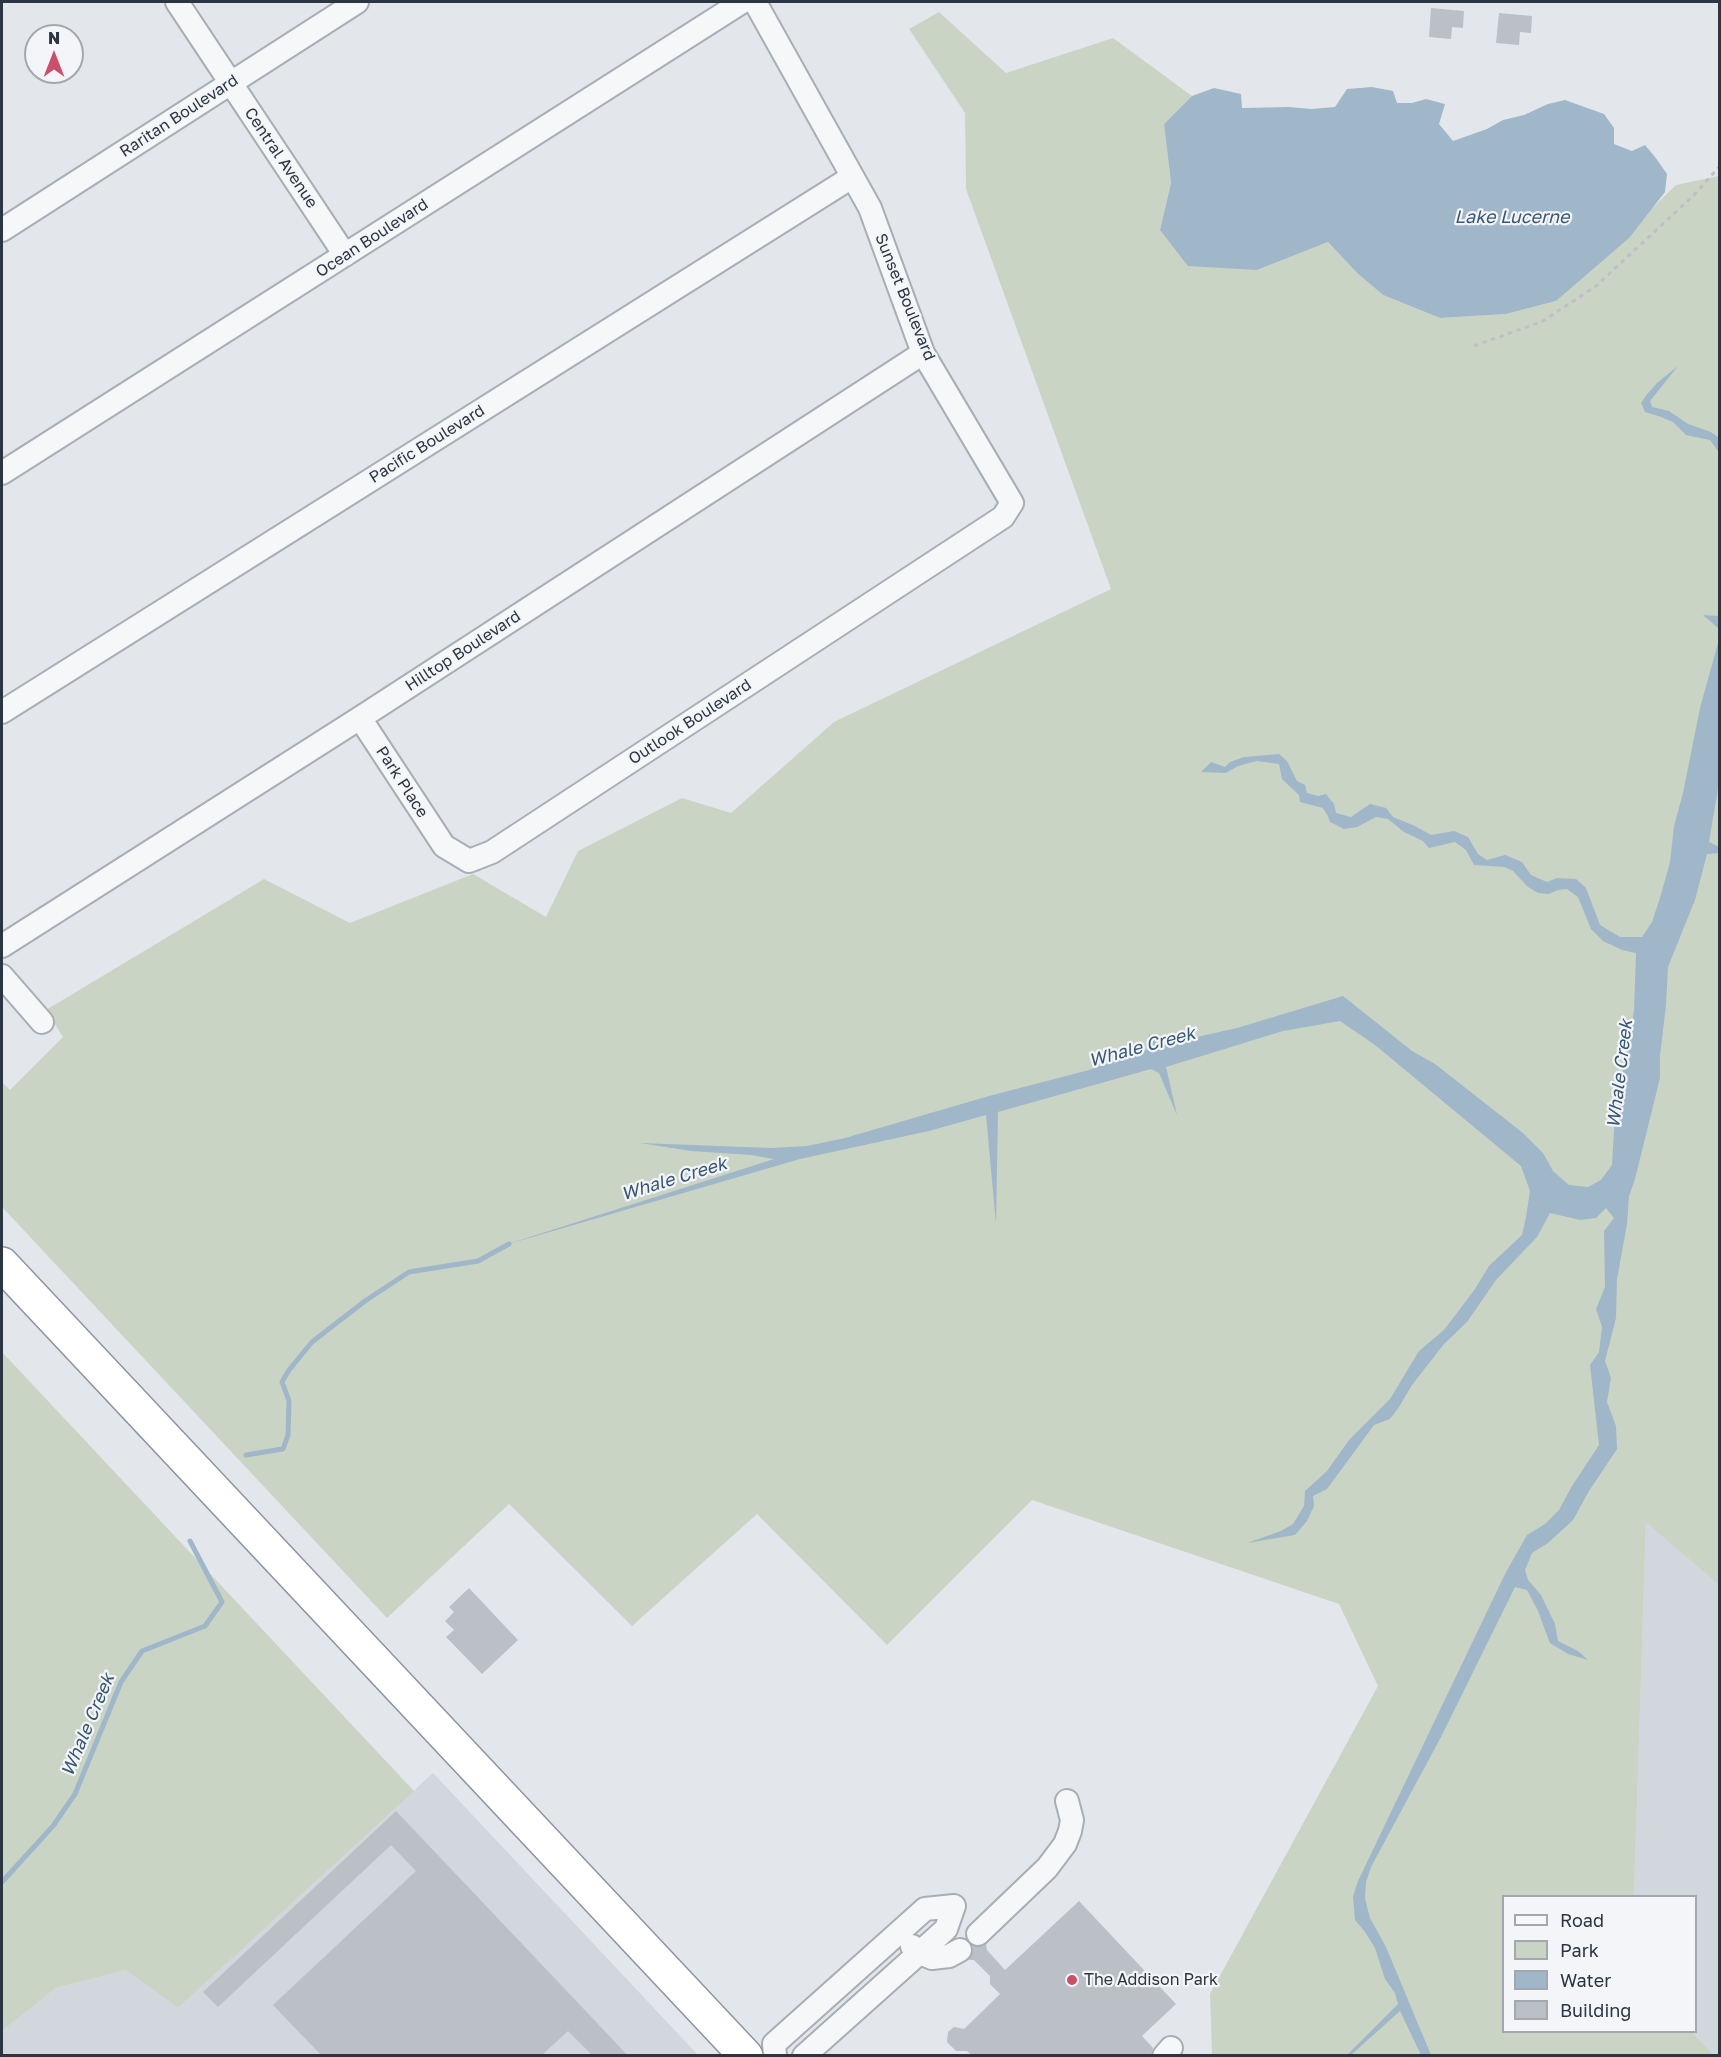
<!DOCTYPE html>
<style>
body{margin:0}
#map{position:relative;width:1721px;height:2057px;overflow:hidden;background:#e3e7eb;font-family:"Golos Text",sans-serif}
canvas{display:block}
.frame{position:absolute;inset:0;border:3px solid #2c3542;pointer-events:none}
.legend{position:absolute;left:1502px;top:1895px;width:195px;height:138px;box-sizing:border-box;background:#f3f5f8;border:2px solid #a3a8af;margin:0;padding:8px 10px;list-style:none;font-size:18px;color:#2c3542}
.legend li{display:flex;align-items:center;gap:12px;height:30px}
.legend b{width:30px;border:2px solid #a3a8af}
.north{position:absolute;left:24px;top:24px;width:60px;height:60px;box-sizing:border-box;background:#f3f5f8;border:2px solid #a3a8af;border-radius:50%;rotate:0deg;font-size:16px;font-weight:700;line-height:24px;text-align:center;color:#2c3542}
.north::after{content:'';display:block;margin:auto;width:21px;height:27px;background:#c94f6a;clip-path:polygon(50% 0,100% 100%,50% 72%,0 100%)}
</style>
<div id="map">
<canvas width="1721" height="2057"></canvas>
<div class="frame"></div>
<ul class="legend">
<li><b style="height:8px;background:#f6f7f9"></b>Road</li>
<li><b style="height:16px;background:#cad4c5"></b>Park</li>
<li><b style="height:16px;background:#a0b7c9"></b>Water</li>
<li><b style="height:16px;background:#bbc0c7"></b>Building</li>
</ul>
<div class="north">N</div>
</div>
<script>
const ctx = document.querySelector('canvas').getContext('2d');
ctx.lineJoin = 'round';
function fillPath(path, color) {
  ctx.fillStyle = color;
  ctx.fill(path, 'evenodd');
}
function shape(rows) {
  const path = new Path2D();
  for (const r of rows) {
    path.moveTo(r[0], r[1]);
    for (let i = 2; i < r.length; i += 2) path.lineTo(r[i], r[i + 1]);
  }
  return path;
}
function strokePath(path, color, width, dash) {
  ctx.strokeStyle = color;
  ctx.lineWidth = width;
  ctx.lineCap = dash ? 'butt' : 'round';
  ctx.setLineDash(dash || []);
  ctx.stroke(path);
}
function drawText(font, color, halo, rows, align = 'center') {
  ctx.font = font + ' "Golos Text",sans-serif';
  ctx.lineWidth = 4.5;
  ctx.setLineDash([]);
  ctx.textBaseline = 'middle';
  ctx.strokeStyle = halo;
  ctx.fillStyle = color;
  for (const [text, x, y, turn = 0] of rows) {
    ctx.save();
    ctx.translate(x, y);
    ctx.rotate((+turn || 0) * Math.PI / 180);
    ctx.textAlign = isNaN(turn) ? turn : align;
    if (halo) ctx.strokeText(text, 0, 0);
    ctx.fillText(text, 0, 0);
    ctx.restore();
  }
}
const built = shape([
 [1646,1521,1719,1585,1719,2055,1714,2055,1692,2032,1696,2032,1696,1896,1634,1896],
 [433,1773,698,2055,2,2056,2,2031,56,1988,126,1970,178,2008]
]);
const green = shape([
 [939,12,1006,73,1113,38,1192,96,1164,124,1171,183,1160,230,1257,270,1328,242,1357,273,1383,295,1440,318,1506,314,1556,301,1676,185,1719,176,1719,1585,1646,1522,1634,1896,1504,1896,1504,2032,1692,2032,1714,2055,1212,2055,1210,1994,1378,1686,1339,1604,1032,1500,887,1645,757,1514,632,1626,509,1504,387,1618,2,1207,2,1082,10,1090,63,1037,46,1010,264,879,350,923,473,874,546,917,578,851,682,798,731,813,834,722,1111,589,966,189,965,113,909,29],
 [2,1352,414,1791,178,2008,126,1970,56,1988,2,2031]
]);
const water = shape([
 [1372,87,1393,91,1397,103,1412,103,1426,99,1445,104,1439,124,1453,141,1487,129,1503,120,1524,115,1548,104,1565,100,1604,114,1614,128,1614,144,1632,151,1645,145,1655,157,1667,174,1665,192,1629,238,1556,301,1506,314,1440,318,1383,295,1357,273,1328,242,1257,270,1188,266,1160,230,1171,183,1164,124,1192,96,1214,88,1241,94,1242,108,1289,107,1311,109,1335,107,1347,89],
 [1678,366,1650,401,1652,407,1669,411,1688,424,1711,432,1719,438,1719,452,1710,440,1686,435,1673,422,1661,417,1645,412,1641,403,1648,393,1657,383],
 [1703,615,1719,616,1719,783,1709,842,1719,847,1719,853,1707,854,1695,900,1668,967,1666,1005,1660,1056,1660,1078,1635,1179,1629,1196,1627,1224,1617,1279,1616,1318,1605,1361,1611,1378,1607,1402,1616,1426,1617,1449,1589,1491,1573,1520,1548,1543,1532,1553,1525,1570,1528,1580,1541,1595,1555,1624,1558,1641,1578,1651,1588,1660,1568,1654,1550,1643,1538,1611,1527,1590,1515,1587,1441,1737,1371,1867,1366,1882,1365,1899,1370,1918,1386,1947,1431,2055,1421,2055,1400,2011,1351,2055,1347,2055,1398,2004,1395,1993,1385,1979,1375,1948,1365,1932,1355,1920,1353,1896,1358,1881,1506,1572,1527,1535,1545,1524,1559,1510,1572,1486,1599,1445,1590,1365,1599,1352,1602,1327,1596,1309,1605,1287,1604,1231,1614,1218,1606,1208,1596,1218,1580,1220,1550,1213,1537,1237,1496,1280,1467,1322,1444,1344,1412,1385,1399,1407,1390,1419,1374,1425,1327,1489,1313,1496,1314,1506,1307,1521,1295,1535,1247,1543,1281,1531,1293,1524,1304,1506,1305,1491,1327,1471,1349,1440,1390,1399,1419,1351,1444,1330,1475,1289,1489,1266,1522,1235,1526,1217,1530,1191,1521,1166,1375,1045,1340,1021,1283,1031,1166,1067,1177,1115,1159,1073,1151,1069,998,1112,996,1224,986,1115,929,1131,800,1159,505,1245,774,1159,751,1155,691,1151,640,1143,771,1148,807,1146,845,1138,989,1096,1089,1070,1148,1049,1149,1034,1161,1045,1237,1028,1343,996,1412,1051,1435,1064,1523,1133,1543,1153,1553,1171,1569,1185,1588,1187,1601,1180,1612,1165,1615,1113,1634,1011,1636,953,1622,950,1603,941,1591,929,1578,897,1567,889,1558,890,1549,894,1538,893,1528,887,1513,871,1505,867,1474,865,1466,850,1455,842,1429,848,1423,841,1404,832,1388,819,1376,817,1357,827,1344,829,1330,822,1328,816,1323,808,1300,802,1299,795,1282,779,1279,764,1257,761,1238,766,1226,773,1201,772,1211,762,1225,767,1230,762,1244,757,1279,754,1287,761,1297,781,1305,785,1307,793,1318,796,1326,794,1334,804,1336,813,1351,817,1370,804,1386,808,1393,817,1415,826,1431,835,1454,831,1468,837,1478,854,1487,860,1505,855,1522,862,1531,875,1547,882,1557,878,1576,879,1586,888,1600,925,1620,937,1642,937,1652,922,1660,898,1670,862,1674,826,1683,793,1700,708,1718,643,1718,628]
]);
const stream = shape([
 [246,1455,283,1449,288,1435,289,1401,282,1382,289,1370,312,1342,365,1301,409,1272,478,1261,509,1244],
 [2,1882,53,1826,75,1794,121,1682,142,1651,205,1626,222,1602,190,1541]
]);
const building = shape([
 [1431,8,1464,11,1463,28,1452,27,1451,39,1429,37],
 [1499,13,1532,16,1531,33,1520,32,1519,45,1496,43],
 [469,1588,518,1640,482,1674,446,1637,454,1630,445,1621,454,1612,449,1607],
 [396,1811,598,2024,627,2055,592,2055,568,2031,542,2055,321,2055,273,2005,416,1871,391,1845,218,2007,203,1992],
 [1079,1901,1176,2004,1142,2036,1153,2048,1151,2055,971,2055,967,2051,956,2051,947,2042,948,2032,954,2027,964,2029,1000,1994,990,1984,990,1976,974,1960,969,1960,973,1951,973,1946,981,1947,986,1944,987,1950,1005,1970]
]);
const path = shape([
 [1474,346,1543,321,1596,286,1694,195,1720,166]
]);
const minor = shape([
 [177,2,345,255],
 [2,230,357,2],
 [2,473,742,2],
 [2,712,852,177],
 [360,718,444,846,469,861,492,852,1003,517,1012,503,923,353,870,208,755,2],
 [2,946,360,718,923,353],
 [2,976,42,1022],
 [978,1934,1047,1868,1065,1844,1070,1831,1072,1820,1067,1801],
 [912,1946,920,1953,932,1958,949,1956,960,1950],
 [775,2056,774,2044,925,1909,954,1906,946,1929,804,2056],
 [1164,2056,1171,2048]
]);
const highway = shape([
 [2,1264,746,2056]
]);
const markers = [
 [1072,1980,6,"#c94f6a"]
];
const streetNames = [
 ["Raritan Boulevard",179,116,-33],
 ["Central Avenue",281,158,56],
 ["Ocean Boulevard",372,238,-33],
 ["Sunset Boulevard",905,297,68],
 ["Pacific Boulevard",427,444,-32],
 ["Hilltop Boulevard",463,651,-33],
 ["Outlook Boulevard",690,722,-33],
 ["Park Place",402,782,57]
];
const poiNames = [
 ["The Addison Park",1084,1980]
];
const waterNames = [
 ["Lake Lucerne",1512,217],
 ["Whale Creek",1142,1047,-15],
 ["Whale Creek",1620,1074,-83],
 ["Whale Creek",674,1179,-17],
 ["Whale Creek",88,1725,-67]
];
fillPath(built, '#d2d6dd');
fillPath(green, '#cad4c5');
fillPath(water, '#a0b7c9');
strokePath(stream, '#a0b7c9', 5);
fillPath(building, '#bbc0c7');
strokePath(minor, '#a8aeb5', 26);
strokePath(highway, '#8b95a1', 36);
strokePath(path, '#bdc1c6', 3, [4.5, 4.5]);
strokePath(minor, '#f6f7f9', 22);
strokePath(highway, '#fff', 33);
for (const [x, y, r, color] of markers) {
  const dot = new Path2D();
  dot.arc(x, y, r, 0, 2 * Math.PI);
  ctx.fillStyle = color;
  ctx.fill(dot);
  strokePath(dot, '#f3f5f8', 2);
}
drawText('16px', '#2c3542', '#f3f5f8', streetNames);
drawText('16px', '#2c3542', '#f3f5f8', poiNames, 'left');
drawText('italic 18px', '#375775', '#f3f5f8', waterNames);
</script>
